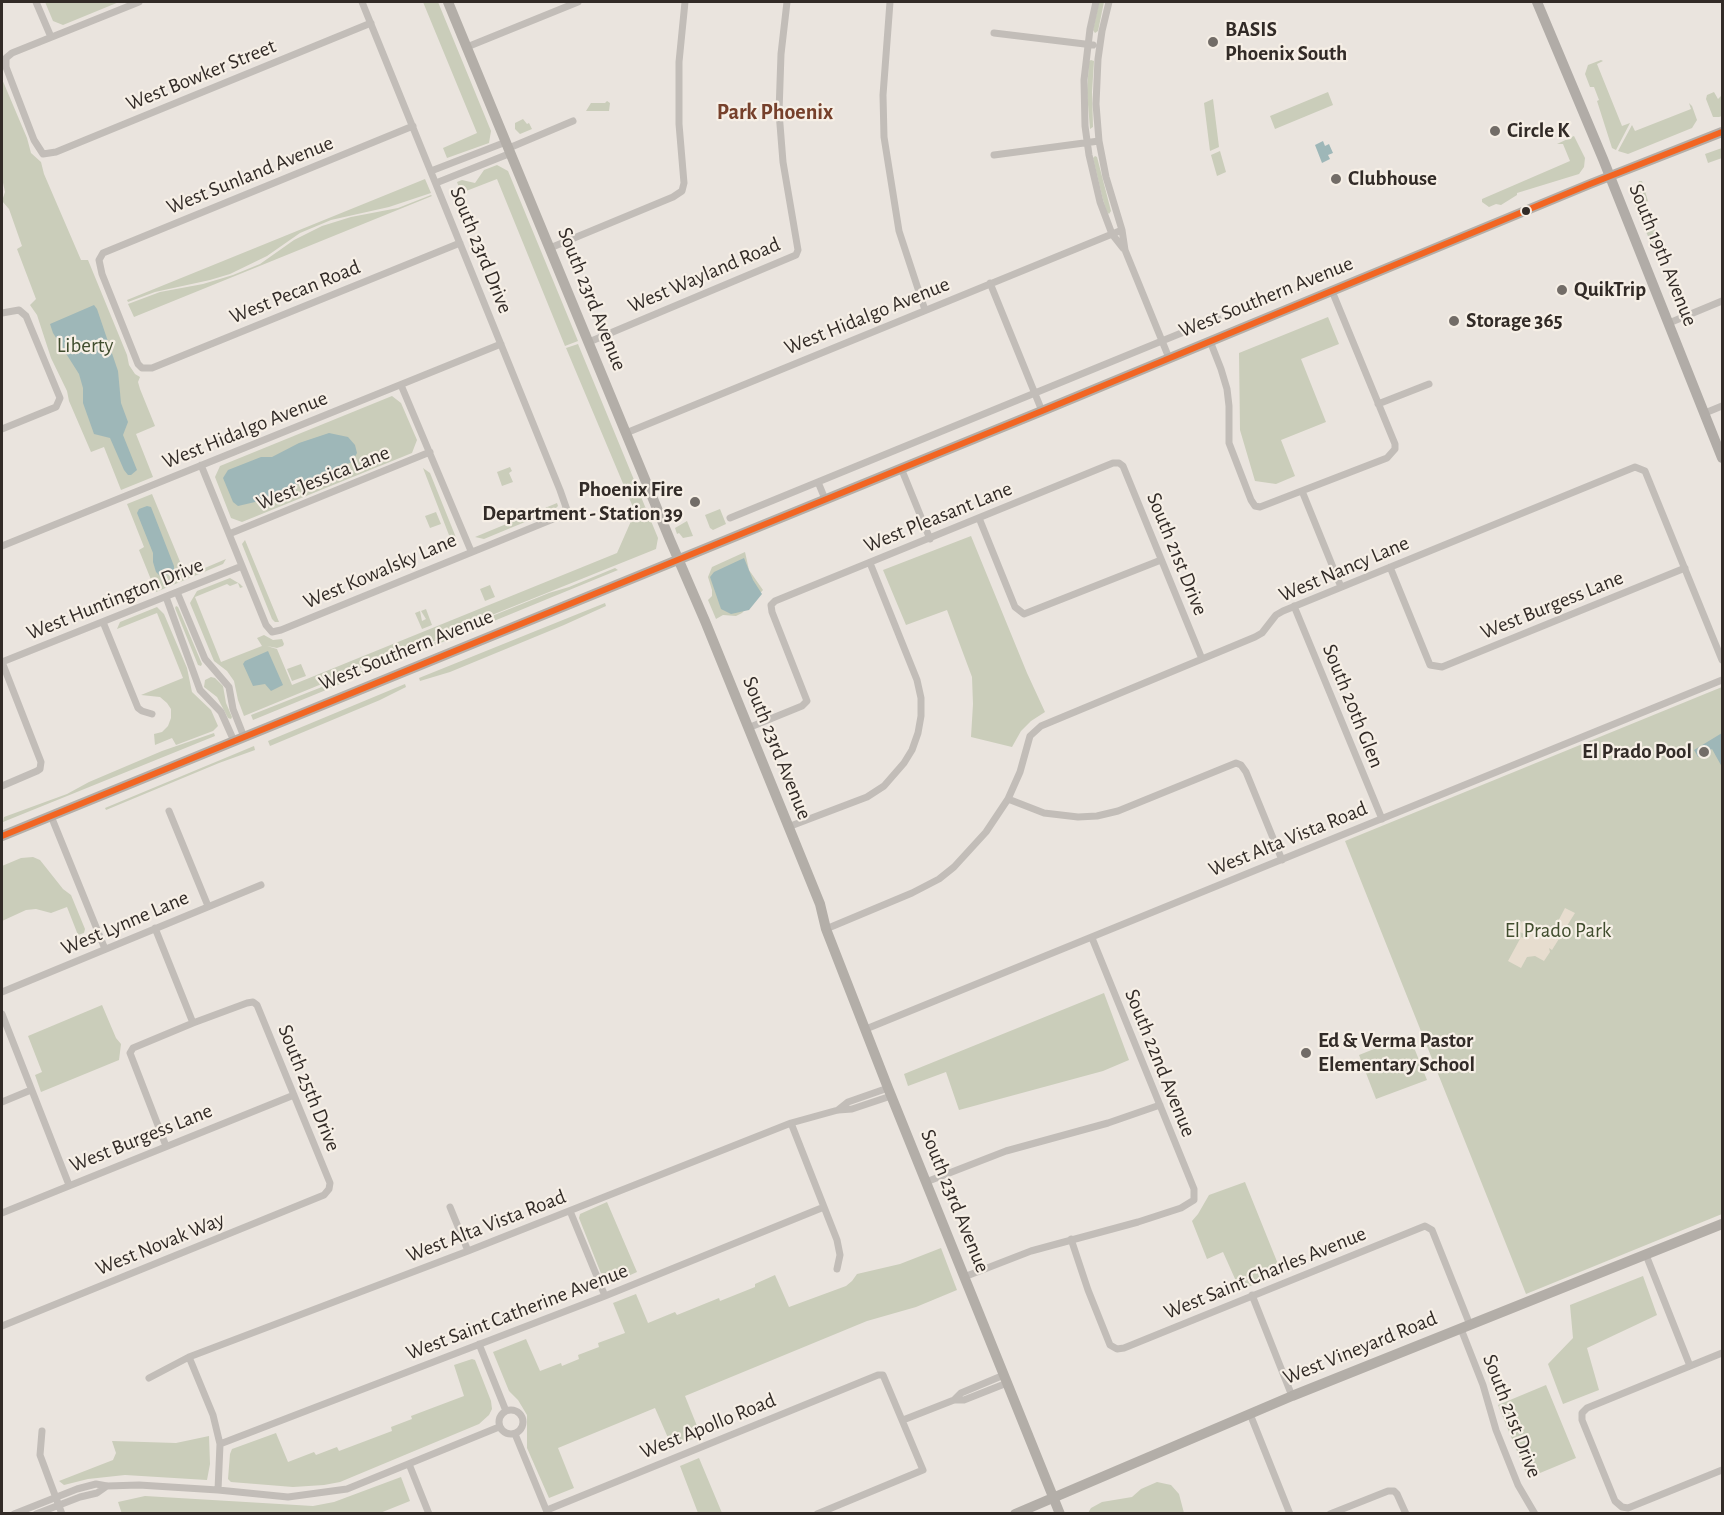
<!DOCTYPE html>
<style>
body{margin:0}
#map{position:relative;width:1724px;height:1515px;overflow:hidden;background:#eae4de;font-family:"Alegreya Sans",sans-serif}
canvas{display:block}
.frame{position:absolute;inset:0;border:3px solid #322b27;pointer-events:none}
</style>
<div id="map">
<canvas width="1724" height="1515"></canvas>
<div class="frame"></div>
</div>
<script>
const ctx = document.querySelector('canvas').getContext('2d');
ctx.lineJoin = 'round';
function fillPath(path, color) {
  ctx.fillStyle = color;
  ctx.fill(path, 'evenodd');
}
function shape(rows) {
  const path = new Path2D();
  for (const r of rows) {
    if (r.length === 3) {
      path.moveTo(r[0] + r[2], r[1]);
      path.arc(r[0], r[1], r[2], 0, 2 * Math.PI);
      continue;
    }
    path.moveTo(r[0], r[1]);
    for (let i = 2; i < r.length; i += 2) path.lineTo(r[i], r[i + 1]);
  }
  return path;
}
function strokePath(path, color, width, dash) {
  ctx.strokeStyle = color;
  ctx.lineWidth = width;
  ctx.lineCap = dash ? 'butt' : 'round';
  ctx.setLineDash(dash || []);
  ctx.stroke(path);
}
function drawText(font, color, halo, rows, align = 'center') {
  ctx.font = font + ' "Alegreya Sans",sans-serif';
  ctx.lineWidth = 4.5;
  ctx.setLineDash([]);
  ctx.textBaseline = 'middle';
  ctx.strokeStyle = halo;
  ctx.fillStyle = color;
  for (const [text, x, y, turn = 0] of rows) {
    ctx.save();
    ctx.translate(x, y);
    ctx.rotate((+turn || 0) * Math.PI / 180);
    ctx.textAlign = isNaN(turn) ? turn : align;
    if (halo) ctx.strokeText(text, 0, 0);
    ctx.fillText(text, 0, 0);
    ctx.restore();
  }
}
const green = shape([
 [45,2,119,2,63,25,53,21],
 [423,2,438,2,491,131,489,143,447,158,443,148,477,133],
 [1099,2,1104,2,1098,31,1095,33,1093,30],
 [1091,60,1094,61,1092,92,1093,127,1090,129,1087,92,1089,61],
 [1601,60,1603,61,1597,64,1622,126,1630,123,1616,150,1612,148,1597,101,1599,100,1594,87,1590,87,1585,74,1588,65],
 [2,79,27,138,31,153,41,162,44,174,81,260,88,260,127,355,129,365,135,374,140,377,138,382,140,389,155,426,136,434,153,477,121,490,104,447,91,452,69,401,67,391,51,358,37,315,30,305,36,299,17,249,22,246,9,209,2,201,5,192,2,178],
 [1328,92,1333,105,1275,129,1270,116],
 [1714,92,1718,99,1722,95,1722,116,1719,117,1713,117,1706,99,1707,95],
 [1213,99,1219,147,1210,151,1204,103],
 [607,101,610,103,609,111,586,111,591,103,605,103],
 [1689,103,1692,106,1697,120,1692,128,1628,154,1618,151,1632,125,1635,131,1691,109],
 [523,119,527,124,529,123,532,129,520,134,515,129,515,123],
 [1574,136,1585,158,1584,167,1579,174,1517,193,1517,195,1501,205,1496,204,1489,207,1482,202,1482,199,1570,161,1563,144,1557,144],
 [1722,148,1722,158,1708,163,1705,154],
 [1220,151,1226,172,1217,176,1211,155],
 [1095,156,1097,157,1111,211,1109,214,1107,212,1103,200,1093,158],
 [497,165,508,171,578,341,565,346,497,179,461,193,457,182,462,180,475,183,484,170],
 [425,179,431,193,389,207,331,220,300,233,267,256,230,274,210,280,155,292,128,302,127,300],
 [1639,181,1642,181,1648,201,1636,207,1632,196],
 [431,195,432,196,134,317,128,304,160,292,203,284,233,275,260,264,294,240,322,226,351,217,398,208],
 [1647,221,1652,223,1662,246,1661,250,1656,254,1643,225],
 [1328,317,1339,344,1301,359,1326,422,1281,440,1295,476,1276,484,1255,481,1240,430,1239,353],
 [578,344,658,538,656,549,487,617,469,627,380,663,363,667,244,716,238,700,234,681,227,671,214,661,190,603,197,591,230,578,240,584,243,587,240,588,238,583,230,586,227,584,195,597,221,662,262,646,257,638,264,635,273,640,282,639,284,644,283,646,277,648,267,646,277,649,292,685,617,553,635,512,566,348],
 [392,396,401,403,417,440,412,453,242,522,231,518,215,477,220,466],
 [510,467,512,471,509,473,513,482,502,486,497,472],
 [423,468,430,473,457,540,454,548],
 [152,494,186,576,226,559,223,564,156,592,139,550,144,547,127,504],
 [557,503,558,506,554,510,484,539,475,537],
 [720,509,726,524,713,530,710,528,705,515],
 [436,512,441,524,430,528,425,516],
 [687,521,693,536,683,538,679,533,677,534,675,528],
 [971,536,1027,673,1045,712,1031,721,1021,731,1012,747,971,737,973,704,972,677,947,610,906,625,883,570],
 [245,540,279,622,275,622,272,619,242,544],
 [745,552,749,570,763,590,742,613,736,616,723,615,716,619,708,600,712,596,712,590,708,577,712,567],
 [615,568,618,570,253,720,251,715,471,628,487,618,549,593,569,587],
 [490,585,495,597,485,601,480,589],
 [605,603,606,606,564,625,450,672,420,681,419,678],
 [176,606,178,607,202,664,201,666,198,665,175,608],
 [157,607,164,614,187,668,192,692,211,710,218,726,213,731,176,745,172,738,155,745,154,734,162,732,168,726,171,718,171,709,167,703,160,697,141,695,183,678,157,613,117,629,120,622],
 [426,609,432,625,422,629,415,613,420,611,422,621,426,619,421,611],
 [301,664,306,676,292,681,287,669],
 [211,677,215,678,223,686,226,703,232,717,231,719,228,718,217,697,204,687,205,680],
 [405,684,406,687,380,700,270,746,268,741],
 [1722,687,1722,1214,1526,1294,1345,841],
 [214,733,215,736,3,822,4,817,67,794,89,782,162,751],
 [254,746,255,750,219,763,106,810,105,808],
 [33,857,40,860,63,889,71,895,85,929,84,933,78,935,67,907,51,913,36,909,26,910,2,921,2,866,21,858],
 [1104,993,1129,1060,1103,1071,959,1110,946,1072,908,1086,904,1074],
 [102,1005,116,1038,121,1044,119,1060,41,1092,35,1075,42,1072,28,1036],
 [1409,1035,1427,1080,1376,1099,1359,1055],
 [1245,1182,1282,1274,1240,1290,1223,1252,1207,1259,1192,1221,1198,1214,1209,1195],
 [607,1202,637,1272,606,1286,579,1218,580,1214],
 [941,1248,957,1290,916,1307,867,1321,685,1396,701,1436,672,1447,655,1408,558,1448,574,1488,549,1498,527,1448,527,1415,518,1400,509,1391,493,1352,526,1339,540,1371,561,1363,562,1366,579,1359,578,1355,599,1347,598,1343,625,1333,613,1303,636,1294,648,1323,675,1312,677,1315,719,1298,720,1301,755,1287,755,1284,775,1275,789,1307,846,1286,852,1281,857,1274,900,1264],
 [1643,1276,1657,1315,1587,1348,1599,1390,1563,1404,1548,1364,1573,1338,1570,1305],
 [472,1359,475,1360,491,1401,492,1409,489,1415,479,1424,340,1482,324,1485,293,1487,231,1482,228,1479,230,1454,232,1449,276,1433,288,1462,314,1452,316,1455,337,1447,339,1451,392,1431,391,1427,412,1419,411,1416,464,1396,454,1365],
 [1546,1385,1576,1458,1528,1478,1498,1405],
 [209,1436,210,1464,207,1480,125,1475,88,1479,64,1485,59,1481,113,1460,116,1453,112,1441,176,1443],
 [699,1458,722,1513,698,1513,680,1466],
 [401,1477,410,1501,380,1513,122,1514,118,1502,145,1496,313,1506,334,1502],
 [1157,1482,1171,1485,1179,1494,1184,1513,1088,1513,1091,1508,1102,1502,1132,1497,1141,1489]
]);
const plaza = shape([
 [1565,908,1575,913,1552,950,1549,948,1550,952,1544,961,1535,956,1527,957,1521,968,1508,961,1521,937,1526,939,1528,936,1518,931,1522,921,1542,932,1554,929]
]);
const water = shape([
 [1323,141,1325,146,1329,144,1333,153,1328,155,1330,159,1322,163,1315,145],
 [94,305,97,309,118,371,121,403,128,422,123,435,137,470,131,475,128,475,124,470,110,438,94,434,83,403,83,388,79,374,53,333,50,324],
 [329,433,348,437,355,445,357,453,352,462,255,502,238,506,233,502,223,478,228,470,261,457,272,457,299,443],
 [147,506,151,507,174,566,174,570,167,575,160,576,156,572,153,562,153,553,137,513,139,509],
 [744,558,753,580,762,594,749,610,731,614,721,609,710,577,714,572],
 [268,651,283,685,271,691,265,684,253,686,243,664,245,661],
 [1722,733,1722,767,1712,749,1698,757,1694,750]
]);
const street = shape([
 [36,2,51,37],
 [139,2,12,53,6,58,6,67,34,140,43,154,56,152,371,23],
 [890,2,883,95,884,137,899,231,925,310],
 [1096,2,1090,29,1084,80,1085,126,1089,155,1100,202,1112,234,1123,248],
 [1109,2,1102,31,1098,59,1096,104,1099,141,1106,177,1122,230,1125,250,1169,358],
 [994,33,1093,45],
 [467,47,578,2],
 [413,126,103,253,99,260,102,274,138,364,142,368,152,368,460,243],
 [509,148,573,121],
 [994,155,1099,141],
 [431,171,506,142],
 [436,183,511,153],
 [550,248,673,197,682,191,684,183,679,124,679,62,685,2],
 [990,283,1042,411],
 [2,313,19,310,26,316,60,398,56,407,2,429],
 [1669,323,1722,301],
 [1210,341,1221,369,1227,389,1229,406,1229,443,1251,500,1255,506,1260,507,1387,458,1395,449,1395,444,1332,291],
 [589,342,796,255,798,250,783,162,779,112,781,54,787,2],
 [401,385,471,551],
 [1378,404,1429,384],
 [1705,413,1722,406],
 [626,433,1122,230],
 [201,465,266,625,272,632,281,630,563,515,567,510,560,490,362,2],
 [901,468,930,539],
 [818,482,825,499],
 [1302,491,1341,587],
 [730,518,1218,318],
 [979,518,1015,607,1024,614,1161,560],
 [229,534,430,452],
 [2,546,501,344],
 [1390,567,1430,665,1442,667,1685,568],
 [177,592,205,659,229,687,233,709,244,737],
 [166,597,200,690,221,712,234,741],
 [1294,606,1382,819],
 [103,622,138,708,142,711,152,714],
 [2,662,242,566],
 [748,728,802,706,807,701,772,612,771,605,775,601,1113,463,1119,463,1123,466,1202,659],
 [2,786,37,771,40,769,41,762,2,662],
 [1008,799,1044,813,1078,817,1097,816,1118,811,1236,763,1241,765,1246,772,1282,860],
 [169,811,208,906],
 [51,816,105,949],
 [788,827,867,797,884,786,904,763,912,750,918,733,921,716,921,698,917,680,870,563],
 [155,928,193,1023],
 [826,929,912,893,939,879,954,867,986,832,1008,799,1020,772,1030,736,1041,726,1255,637,1262,633,1276,615,1283,611,1635,467,1645,471,1722,660],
 [2,992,261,885],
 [2,1014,69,1185],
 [866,1029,1722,680],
 [2,1102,31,1090],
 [838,1110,848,1102,888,1088],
 [791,1123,837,1240,840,1255,837,1269],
 [926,1182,1006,1151,1108,1123,1160,1105],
 [450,1207,468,1251],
 [570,1211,605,1296],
 [2,1213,294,1095],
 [1071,1239,1088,1290,1110,1345,1117,1349,1124,1348,1425,1226,1432,1230,1470,1325],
 [1646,1255,1690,1366],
 [964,1277,1031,1251,1138,1222,1181,1208,1194,1200,1194,1189,1092,938],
 [1252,1295,1292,1396],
 [2,1326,324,1195,329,1189,330,1183,257,1005,253,1002,247,1003,193,1023,133,1048,130,1053,166,1146],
 [1461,1329,1483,1385,1496,1430,1518,1485,1535,1514],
 [479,1344,506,1411],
 [1722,1353,1587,1408,1582,1413,1582,1420,1615,1501,1622,1507,1628,1508,1722,1470],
 [189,1357,213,1415,220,1444,218,1490],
 [149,1378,189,1357,468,1251,791,1123,838,1110,852,1109,891,1096],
 [954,1400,961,1393,1004,1375],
 [511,1422,12],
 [1250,1414,1290,1514],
 [903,1420,954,1400,964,1400,1007,1383],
 [42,1431,40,1455,62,1514],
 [515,1434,547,1512],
 [220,1444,605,1296,824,1207],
 [409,1464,429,1514],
 [547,1510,878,1375,883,1375,923,1470,817,1514],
 [14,1514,77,1489,96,1484,107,1486,139,1485,218,1490,288,1497,347,1489,499,1427],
 [36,1514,80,1497,97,1493,107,1486],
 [1330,1514,1388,1491,1394,1491,1397,1494,1406,1514]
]);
const secondary = shape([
 [448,2,670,540,705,621,820,904,826,929,888,1088,1060,1514],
 [2,836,1042,411,1590,184,1722,132],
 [1015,1514,1292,1396,1722,1224]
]);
const primary = shape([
 [1537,2,1603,159,1722,458]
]);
const bus1 = shape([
 [2,836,1042,411,1590,184,1722,132]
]);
const markers = [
 [1213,42,6,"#726c67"],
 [1495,131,6,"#726c67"],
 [1336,179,6,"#726c67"],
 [1526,211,5,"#322b27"],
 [1562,290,6,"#726c67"],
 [1454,321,6,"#726c67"],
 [695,502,6,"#726c67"],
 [1704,752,6,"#726c67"],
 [1306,1053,6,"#726c67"]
];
const poiNames = [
 ["BASIS",1225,30],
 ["Phoenix South",1225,54],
 ["Circle K",1507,131],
 ["Clubhouse",1348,179],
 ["QuikTrip",1574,290],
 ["Storage 365",1466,321],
 ["Phoenix Fire",683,490,"right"],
 ["Department - Station 39",683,514,"right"],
 ["El Prado Pool",1692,752,"right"],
 ["Ed & Verma Pastor",1318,1041],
 ["Elementary School",1318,1065]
];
const streetNames = [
 ["West Bowker Street",201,75,-22],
 ["West Sunland Avenue",250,175,-22],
 ["South 23rd Drive",481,250,68],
 ["South 19th Avenue",1663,255,68],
 ["West Wayland Road",704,275,-23],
 ["West Pecan Road",295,292,-22],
 ["West Southern Avenue",1266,297,-22],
 ["South 23rd Avenue",592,299,68],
 ["West Hidalgo Avenue",867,316,-22],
 ["West Hidalgo Avenue",245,430,-22],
 ["West Jessica Lane",323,478,-22],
 ["West Pleasant Lane",938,517,-22],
 ["South 21st Drive",1177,554,68],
 ["West Nancy Lane",1344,569,-23],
 ["West Kowalsky Lane",380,571,-23],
 ["West Huntington Drive",115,599,-22],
 ["West Burgess Lane",1552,605,-22],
 ["West Southern Avenue",406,650,-22],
 ["South 20th Glen",1353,706,68],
 ["South 23rd Avenue",777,748,68],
 ["West Alta Vista Road",1288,839,-22],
 ["West Lynne Lane",125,923,-23],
 ["South 22nd Avenue",1160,1063,68],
 ["South 25th Drive",309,1088,68],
 ["West Burgess Lane",141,1138,-22],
 ["South 23rd Avenue",955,1201,68],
 ["West Alta Vista Road",486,1226,-21],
 ["West Novak Way",160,1244,-22],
 ["West Saint Charles Avenue",1265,1273,-22],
 ["West Saint Catherine Avenue",517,1312,-21],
 ["West Vineyard Road",1360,1348,-22],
 ["South 21st Drive",1512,1416,69],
 ["West Apollo Road",708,1426,-22]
];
const parkNames = [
 ["Liberty",85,346],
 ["El Prado Park",1558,931]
];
const neighbourhoodNames = [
 ["Park Phoenix",775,112]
];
fillPath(green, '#cacdba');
fillPath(plaza, '#e7ddcf');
fillPath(water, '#9eb7b8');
strokePath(street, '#c2bdb8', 7);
strokePath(secondary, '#b3aea8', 10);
strokePath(primary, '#b1aca7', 10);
strokePath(bus1, '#f26522', 6);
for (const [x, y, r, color] of markers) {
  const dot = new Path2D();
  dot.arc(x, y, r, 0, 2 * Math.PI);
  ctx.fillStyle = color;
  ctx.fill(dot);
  strokePath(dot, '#f6efe6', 2);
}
drawText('bold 21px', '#322b27', '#f6efe6', poiNames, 'left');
drawText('21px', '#322b27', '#f6efe6', streetNames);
drawText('21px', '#404d2e', '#f6efe6', parkNames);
drawText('bold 22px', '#76402b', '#f6efe6', neighbourhoodNames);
</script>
